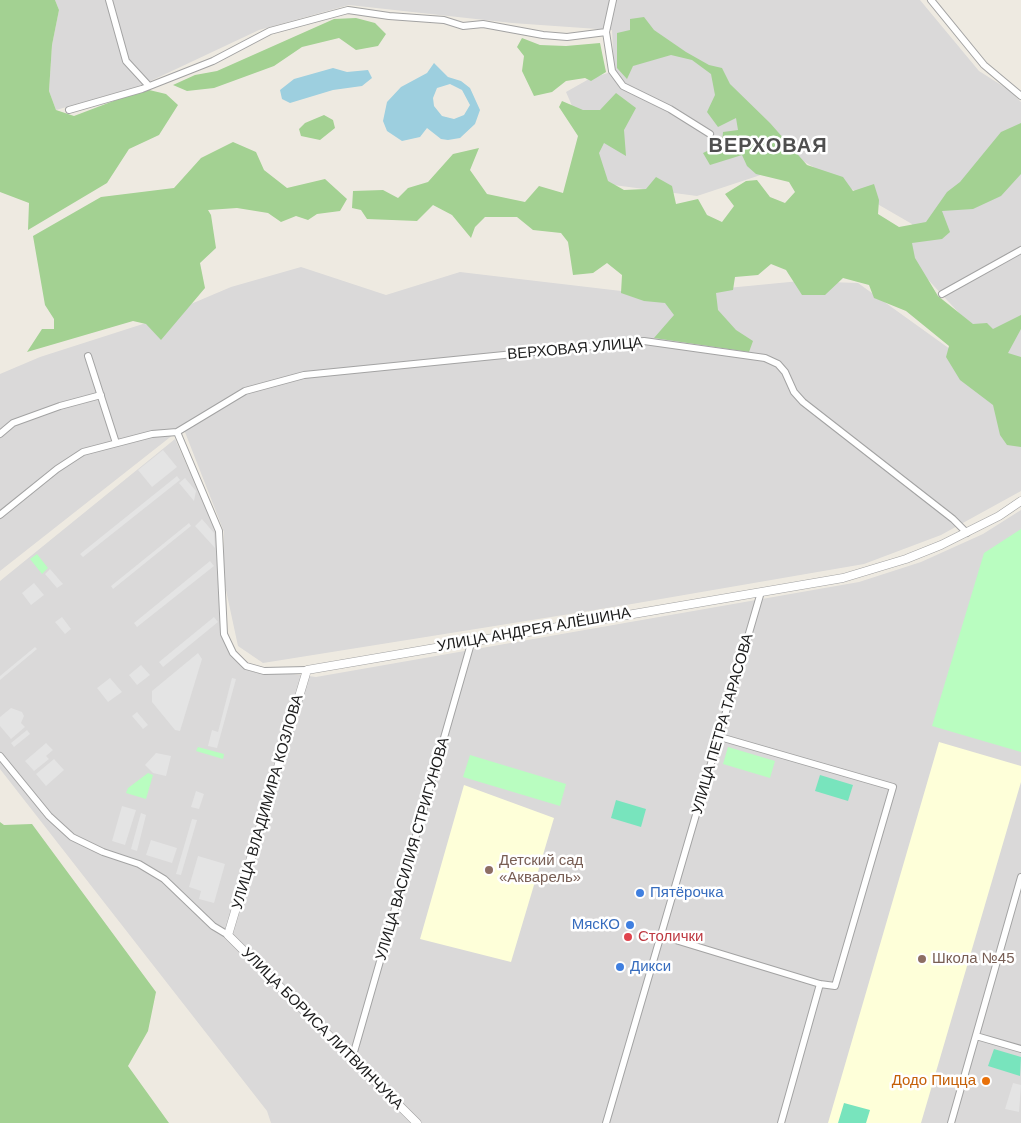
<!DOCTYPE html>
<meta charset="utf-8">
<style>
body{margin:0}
canvas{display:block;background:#eeeae1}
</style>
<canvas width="1021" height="1123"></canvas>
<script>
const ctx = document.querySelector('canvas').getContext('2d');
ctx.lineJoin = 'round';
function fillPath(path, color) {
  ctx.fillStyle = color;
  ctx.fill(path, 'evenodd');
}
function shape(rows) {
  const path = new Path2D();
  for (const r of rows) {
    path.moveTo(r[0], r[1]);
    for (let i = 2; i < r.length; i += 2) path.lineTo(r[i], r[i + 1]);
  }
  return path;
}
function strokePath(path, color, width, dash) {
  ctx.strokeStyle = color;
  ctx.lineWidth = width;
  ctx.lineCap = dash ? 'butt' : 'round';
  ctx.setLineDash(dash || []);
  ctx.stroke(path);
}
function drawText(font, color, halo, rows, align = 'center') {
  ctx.font = font + ' Helvetica,sans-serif';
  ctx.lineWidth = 5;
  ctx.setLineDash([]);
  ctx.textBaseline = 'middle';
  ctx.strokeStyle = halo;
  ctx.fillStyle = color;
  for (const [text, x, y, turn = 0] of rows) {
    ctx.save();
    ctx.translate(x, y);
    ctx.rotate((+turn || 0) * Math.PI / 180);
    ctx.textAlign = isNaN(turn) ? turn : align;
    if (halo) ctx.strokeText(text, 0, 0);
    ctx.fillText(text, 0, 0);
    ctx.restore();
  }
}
const residential = shape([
 [55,0,920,0,979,71,1009,90,1021,102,1021,491,941,535,864,564,626,605,263,663,238,646,224,581,224,532,183,427,0,571,0,374,40,357,146,323,231,287,301,267,386,295,460,272,655,295,800,281,858,283,1007,390,973,328,907,257,912,224,803,161,697,196,606,184,566,92,589,79,614,71,612,30,512,23,349,5,259,30,140,86,56,110,49,91,52,45,59,10],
 [175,439,216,531,221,633,232,656,251,671,263,674,285,673,316,677,859,582,921,562,983,534,1021,510,1021,1123,271,1123,267,1111,0,769,0,581]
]);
const education = shape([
 [939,742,1021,766,1021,782,921,1123,828,1123],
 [464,785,554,818,511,962,420,939]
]);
const forest = shape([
 [0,0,55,0,59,10,52,45,49,91,56,110,74,116,145,89,166,94,178,105,159,135,129,149,107,183,28,230,29,203,0,192],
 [644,17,654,30,686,52,709,65,722,68,730,84,770,123,807,165,843,177,853,191,874,184,879,200,878,214,899,227,926,222,947,192,960,182,1001,132,1021,123,1021,174,1001,196,973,209,942,211,950,232,942,239,912,243,915,258,938,296,973,324,987,323,993,329,1021,315,1021,329,1008,353,1021,357,1021,447,1007,445,1000,435,993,405,960,380,946,357,949,346,906,311,874,298,869,285,843,278,825,295,802,295,786,270,771,264,758,275,735,277,733,290,716,293,718,310,736,330,753,341,749,352,654,338,674,315,665,303,644,301,621,293,622,275,607,263,593,273,573,275,568,242,561,233,533,230,517,217,485,217,475,227,471,238,452,215,433,205,417,221,367,219,361,210,352,208,353,191,383,190,398,198,408,188,428,182,453,154,479,148,470,170,487,194,525,202,539,186,563,193,578,136,559,107,562,101,583,110,600,110,616,93,636,108,624,130,626,156,604,143,599,153,608,181,624,190,646,189,656,177,672,186,676,204,698,199,707,215,722,222,734,206,725,194,746,181,757,180,770,197,785,203,795,192,789,182,756,174,747,166,742,155,710,165,703,153,722,144,723,132,738,130,736,118,718,127,707,112,715,95,711,74,692,60,671,55,633,66,627,79,617,68,617,33,630,30,630,19],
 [356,18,375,23,386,34,378,46,356,50,339,38,302,47,274,66,214,88,187,91,173,85,195,75,217,71,334,19],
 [522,38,540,45,566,46,600,43,606,72,591,81,585,78,566,81,552,92,534,96,522,71,524,56,517,47],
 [324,115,333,120,335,128,320,140,301,136,299,129,305,123],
 [233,142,256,152,264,170,287,188,325,179,347,199,340,211,317,214,308,220,296,216,281,222,268,213,237,208,208,210,211,215,216,248,200,263,205,288,161,340,146,324,133,321,27,352,42,329,54,329,54,319,45,305,33,236,101,197,174,188,201,158],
 [0,822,4,825,32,824,156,992,148,1031,128,1066,169,1123,0,1123]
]);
const park = shape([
 [1021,529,1021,752,932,726,984,553],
 [37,554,48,568,42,574,30,559],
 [198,747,224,754,223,759,196,751],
 [728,747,775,761,770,778,723,764],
 [470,755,566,784,560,806,463,777],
 [148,773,153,775,146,799,126,793,128,788]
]);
const pitch = shape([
 [820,775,853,785,848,801,815,791],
 [616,800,646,809,641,827,611,818],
 [994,1049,1021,1057,1020,1076,988,1066],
 [844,1103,870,1110,866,1123,838,1123]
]);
const parking = shape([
 [163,450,177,467,152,487,138,470],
 [177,476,180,480,83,557,80,554],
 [185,478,196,491,194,501,179,483],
 [202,519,214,533,215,548,195,526],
 [189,523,191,526,113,589,111,586],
 [210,561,214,566,137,627,134,623],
 [50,569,63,584,57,588,45,574],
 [34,583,44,595,31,605,22,593],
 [62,617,71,629,65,634,55,622],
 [214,617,218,622,163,667,159,662],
 [35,647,37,649,0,680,0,676],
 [198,653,202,659,180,731,175,730,152,702,152,691],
 [141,665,150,675,137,685,129,675],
 [110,678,122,692,108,702,97,688],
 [232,678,236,679,217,748,208,746,212,730,218,732],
 [11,708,22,712,24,716,21,723,25,727,11,739,0,726,0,717],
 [137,712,148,725,143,729,132,716],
 [27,730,30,734,14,747,11,743],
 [46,743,53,750,46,756,49,759,34,771,25,761],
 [156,753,171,756,166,776,153,773,145,765],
 [54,759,64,770,46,786,36,774],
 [196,791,204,794,199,809,191,807],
 [122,806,136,810,125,845,112,841],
 [141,813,146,815,137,851,131,849],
 [192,819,197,820,181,875,176,874],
 [151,840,177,848,172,863,146,855],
 [198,856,225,864,214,903,199,899,201,891,189,887],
 [1013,1083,1021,1085,1019,1112,1005,1109]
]);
const water = shape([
 [434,63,448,77,461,81,470,88,480,110,475,124,460,138,448,140,441,139,427,128,420,137,402,141,387,131,383,121,387,102,401,87,427,73],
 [450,84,462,90,470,105,464,115,454,119,442,116,434,106,433,98,437,88],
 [333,68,347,72,368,70,372,78,362,86,333,90,290,103,282,99,280,90,294,79]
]);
const minor = shape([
 [109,0,126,61,149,86],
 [931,0,984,65,1021,96],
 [606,32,612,71,623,86,670,109,710,134],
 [69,110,142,89,213,61,270,31,348,10,389,16,444,20,463,26,483,24,543,35,567,37,606,32,613,0],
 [942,294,1021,250],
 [88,356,116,443],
 [177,432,219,531,224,634,233,653,246,666,264,671,307,670],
 [0,434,13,423,60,406,101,395],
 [0,515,57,469,83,452,152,434,177,432,245,391,304,375,644,341,765,358,778,364,785,372,794,392,803,402,953,519,967,533],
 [0,756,49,816,72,837,103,852,139,864,164,879,213,926,228,935],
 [659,935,820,984,835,986,893,787,720,737],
 [976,1036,1021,1049],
 [352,1059,472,640],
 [606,1123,761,592],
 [781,1123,820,984],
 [951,1123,1021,877]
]);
const tertiary = shape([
 [417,1123,228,935,307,670,843,578,906,559,941,545,999,516,1021,501]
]);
const markers = [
 [489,870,5,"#8d6e63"],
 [640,893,5,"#3f7fe0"],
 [630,925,5,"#3f7fe0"],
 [628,937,5,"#e0444e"],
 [922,959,5,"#8d6e63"],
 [620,967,5,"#3f7fe0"],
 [986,1081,5,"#e8710a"]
];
const streetNames = [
 ["ВЕРХОВАЯ УЛИЦА",575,349,-5],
 ["УЛИЦА АНДРЕЯ АЛЁШИНА",534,630,-10],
 ["УЛИЦА ПЕТРА ТАРАСОВА",723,724,-74],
 ["УЛИЦА ВЛАДИМИРА КОЗЛОВА",268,802,-74],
 ["УЛИЦА ВАСИЛИЯ СТРИГУНОВА",413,849,-74],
 ["УЛИЦА БОРИСА ЛИТВИНЧУКА",322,1029,45]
];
const educationNames = [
 ["Детский сад",499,861],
 ["«Акварель»",499,878],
 ["Школа №45",932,959]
];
const shopNames = [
 ["Пятёрочка",650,893],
 ["МясКО",620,925,"right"],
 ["Дикси",630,967]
];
const healthNames = [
 ["Столички",638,937]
];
const foodNames = [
 ["Додо Пицца",976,1081]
];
const districtNames = [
 ["ВЕРХОВАЯ",768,146]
];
fillPath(residential, '#dad9d9');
fillPath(education, '#feffd9');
fillPath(forest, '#a3d192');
fillPath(park, '#b9fdc0');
fillPath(pitch, '#78e4bd');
fillPath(parking, '#e4e4e4');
fillPath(water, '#9dcfdf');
strokePath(minor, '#a3a3a3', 8);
strokePath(tertiary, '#a3a3a3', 9);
strokePath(minor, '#fff', 6);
strokePath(tertiary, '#fff', 8);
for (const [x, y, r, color] of markers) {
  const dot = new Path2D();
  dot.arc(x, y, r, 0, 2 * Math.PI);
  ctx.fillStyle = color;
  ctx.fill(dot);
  strokePath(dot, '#fff', 2);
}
drawText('15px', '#1c1c1c', '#fff', streetNames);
drawText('15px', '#785e54', '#fff', educationNames, 'left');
drawText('15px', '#366cbe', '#fff', shopNames, 'left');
drawText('15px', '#be3a42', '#fff', healthNames, 'left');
drawText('15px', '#c56008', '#fff', foodNames, 'right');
ctx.letterSpacing = '1px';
drawText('bold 20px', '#4f4f4f', '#fff', districtNames);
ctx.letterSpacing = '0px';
</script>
